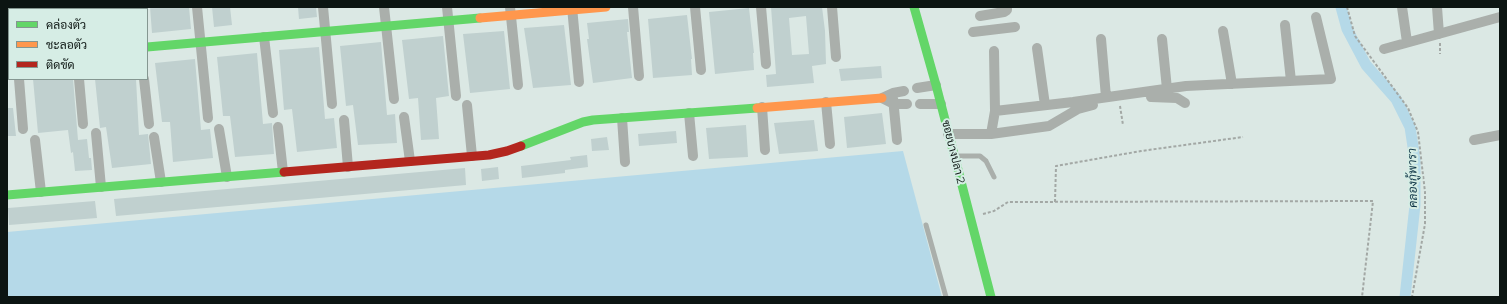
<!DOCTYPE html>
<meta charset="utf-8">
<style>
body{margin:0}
#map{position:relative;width:1507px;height:304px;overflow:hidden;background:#dbe8e4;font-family:Montserrat,Sarabun,sans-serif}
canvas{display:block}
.frame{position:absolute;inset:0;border:8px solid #0c1512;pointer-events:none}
.legend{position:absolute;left:8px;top:8px;width:140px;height:72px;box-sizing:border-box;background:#d6ede5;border:1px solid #859791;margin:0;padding:5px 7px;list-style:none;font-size:12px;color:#0c1512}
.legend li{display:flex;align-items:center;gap:8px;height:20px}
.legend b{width:20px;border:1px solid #859791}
</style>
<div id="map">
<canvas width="1507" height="304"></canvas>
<div class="frame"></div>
<ul class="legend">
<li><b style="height:5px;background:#63d668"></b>คล่องตัว</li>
<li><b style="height:5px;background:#ff974d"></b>ชะลอตัว</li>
<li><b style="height:5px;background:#b3261e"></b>ติดขัด</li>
</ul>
</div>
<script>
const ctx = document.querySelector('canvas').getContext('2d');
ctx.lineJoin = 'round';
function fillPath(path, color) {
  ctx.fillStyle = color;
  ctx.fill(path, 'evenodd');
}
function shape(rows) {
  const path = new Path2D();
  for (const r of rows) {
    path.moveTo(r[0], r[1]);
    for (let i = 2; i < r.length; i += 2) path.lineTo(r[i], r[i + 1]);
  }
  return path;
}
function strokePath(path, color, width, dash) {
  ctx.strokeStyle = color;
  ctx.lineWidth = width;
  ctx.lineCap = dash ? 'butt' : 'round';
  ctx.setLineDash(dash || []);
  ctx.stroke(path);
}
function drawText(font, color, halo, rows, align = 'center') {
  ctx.font = font + ' Montserrat,Sarabun,sans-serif';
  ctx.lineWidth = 4;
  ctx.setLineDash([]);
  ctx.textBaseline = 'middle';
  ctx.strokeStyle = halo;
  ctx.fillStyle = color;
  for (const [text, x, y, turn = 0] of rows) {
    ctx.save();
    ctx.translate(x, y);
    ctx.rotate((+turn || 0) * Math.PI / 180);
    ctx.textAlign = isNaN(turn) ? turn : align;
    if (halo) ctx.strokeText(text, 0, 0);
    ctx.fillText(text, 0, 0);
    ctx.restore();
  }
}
const water = shape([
 [903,151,942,297,7,297,7,232]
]);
const canal = shape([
 [1341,7,1347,29,1366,65,1396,99,1410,127,1415,160,1415,205,1405,297]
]);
const building = shape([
 [150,7,189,7,191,29,152,33],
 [212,7,230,7,232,25,214,27],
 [298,7,316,7,317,17,299,19],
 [771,7,822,7,825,31,826,64,812,66,814,83,767,87,766,75,776,74],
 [806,16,809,54,792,55,789,18],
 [749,8,754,53,753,53,754,70,715,74,709,12],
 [687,15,692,59,691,59,692,75,653,78,648,19],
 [628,19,629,32,627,32,632,78,593,83,587,39,589,39,587,23],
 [564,25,571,85,533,88,524,28],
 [504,31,510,89,470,93,463,34],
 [443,36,449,96,436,98,439,139,421,140,418,98,409,99,402,40],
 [381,42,387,115,395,114,397,143,358,145,353,105,346,106,340,46],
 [319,47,325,119,334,118,337,148,297,152,292,109,284,110,279,50],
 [257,53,263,124,272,123,274,154,235,157,230,116,223,116,217,57],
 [195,59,201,130,210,129,213,158,173,162,170,122,162,122,155,63],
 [881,66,882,78,841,81,839,69],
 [33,79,73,79,78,140,87,139,89,158,91,158,92,170,75,171,73,152,71,153,68,130,38,133],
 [95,79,136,79,139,135,148,134,151,164,112,168,106,127,100,128],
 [7,108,13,108,16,136,7,136],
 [882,113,886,144,847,148,844,117],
 [814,120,818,151,779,154,774,123],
 [746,125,748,157,709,159,706,128],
 [676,131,677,143,639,146,638,134],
 [607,137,609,150,592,151,591,139],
 [587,155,588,167,565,170,565,173,522,178,521,166,571,160,570,157],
 [498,167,499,179,482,181,481,169],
 [465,168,466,185,116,216,114,199],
 [95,201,97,218,9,225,8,208]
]);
const path = shape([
 [1347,7,1355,36,1408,108,1418,132,1425,192,1425,224,1412,297],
 [1440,43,1440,54],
 [1120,106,1123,125],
 [1055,202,1056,166,1141,151,1243,137],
 [983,214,994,211,1008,202,1373,201,1362,297]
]);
const lane = shape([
 [955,156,980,156,986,161,994,177],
 [926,225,946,297]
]);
const street = shape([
 [13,7,13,9],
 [73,7,73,9],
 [136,7,137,9],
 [197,7,208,118],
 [323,7,332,104],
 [384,7,394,99],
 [447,7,456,96],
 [510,7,518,85],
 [572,7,579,82],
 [633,7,639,76],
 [695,7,701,70],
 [761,7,766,64],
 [832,7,836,57],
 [1402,7,1407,42],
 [1437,7,1439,34],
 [980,16,1004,12,1007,10,1007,7],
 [1285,25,1291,81],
 [1223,31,1232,84],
 [973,32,1015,27],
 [264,37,273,113],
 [1101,39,1106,97],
 [1162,39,1167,89],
 [1037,48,1045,105],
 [1384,49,1500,17],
 [994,51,995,111],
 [7,59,9,59],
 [19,79,23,129],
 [79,79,83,124],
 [144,79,149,124],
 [917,88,936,85],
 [904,91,893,93,882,98,894,104,907,104],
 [1151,97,1177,98,1185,103],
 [893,98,897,140],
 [826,102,830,144],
 [920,104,941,104],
 [467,105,472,156],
 [762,107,765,150],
 [689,113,693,156],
 [404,117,410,161],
 [622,118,625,162],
 [344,120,348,167],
 [278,127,283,172],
 [219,129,227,177],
 [96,133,101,187],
 [948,134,991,134,1049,126,1078,109,1093,105],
 [991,134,995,111,1073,102,1186,86,1331,79,1316,17],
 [154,137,161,182],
 [35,140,41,192],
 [1474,140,1500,135]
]);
const fast = shape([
 [914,7,936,85,991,297],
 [147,47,480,18],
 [521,146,583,122,593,120,757,108],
 [7,195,284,172]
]);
const slow = shape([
 [480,18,606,7],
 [757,108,882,98]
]);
const jam = shape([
 [284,172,489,155,507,151,521,146]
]);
const streetNames = [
 ["ซอยบางปลา 2",953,152,76]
];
const waterNames = [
 ["คลองกู้พารา",1413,178,-91]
];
fillPath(water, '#b5d9e8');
strokePath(canal, '#b5d9e8', 11);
fillPath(building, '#c0d0cf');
strokePath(path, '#a3a8a5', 2, [3, 2]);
strokePath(lane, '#aaafab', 5);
strokePath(street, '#aaafab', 10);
strokePath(fast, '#63d668', 9);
strokePath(slow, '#ff974d', 9);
strokePath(jam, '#b3261e', 9);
drawText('11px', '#0c1512', '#d6ede5', streetNames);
drawText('italic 12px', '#113748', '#d6ede5', waterNames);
</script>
